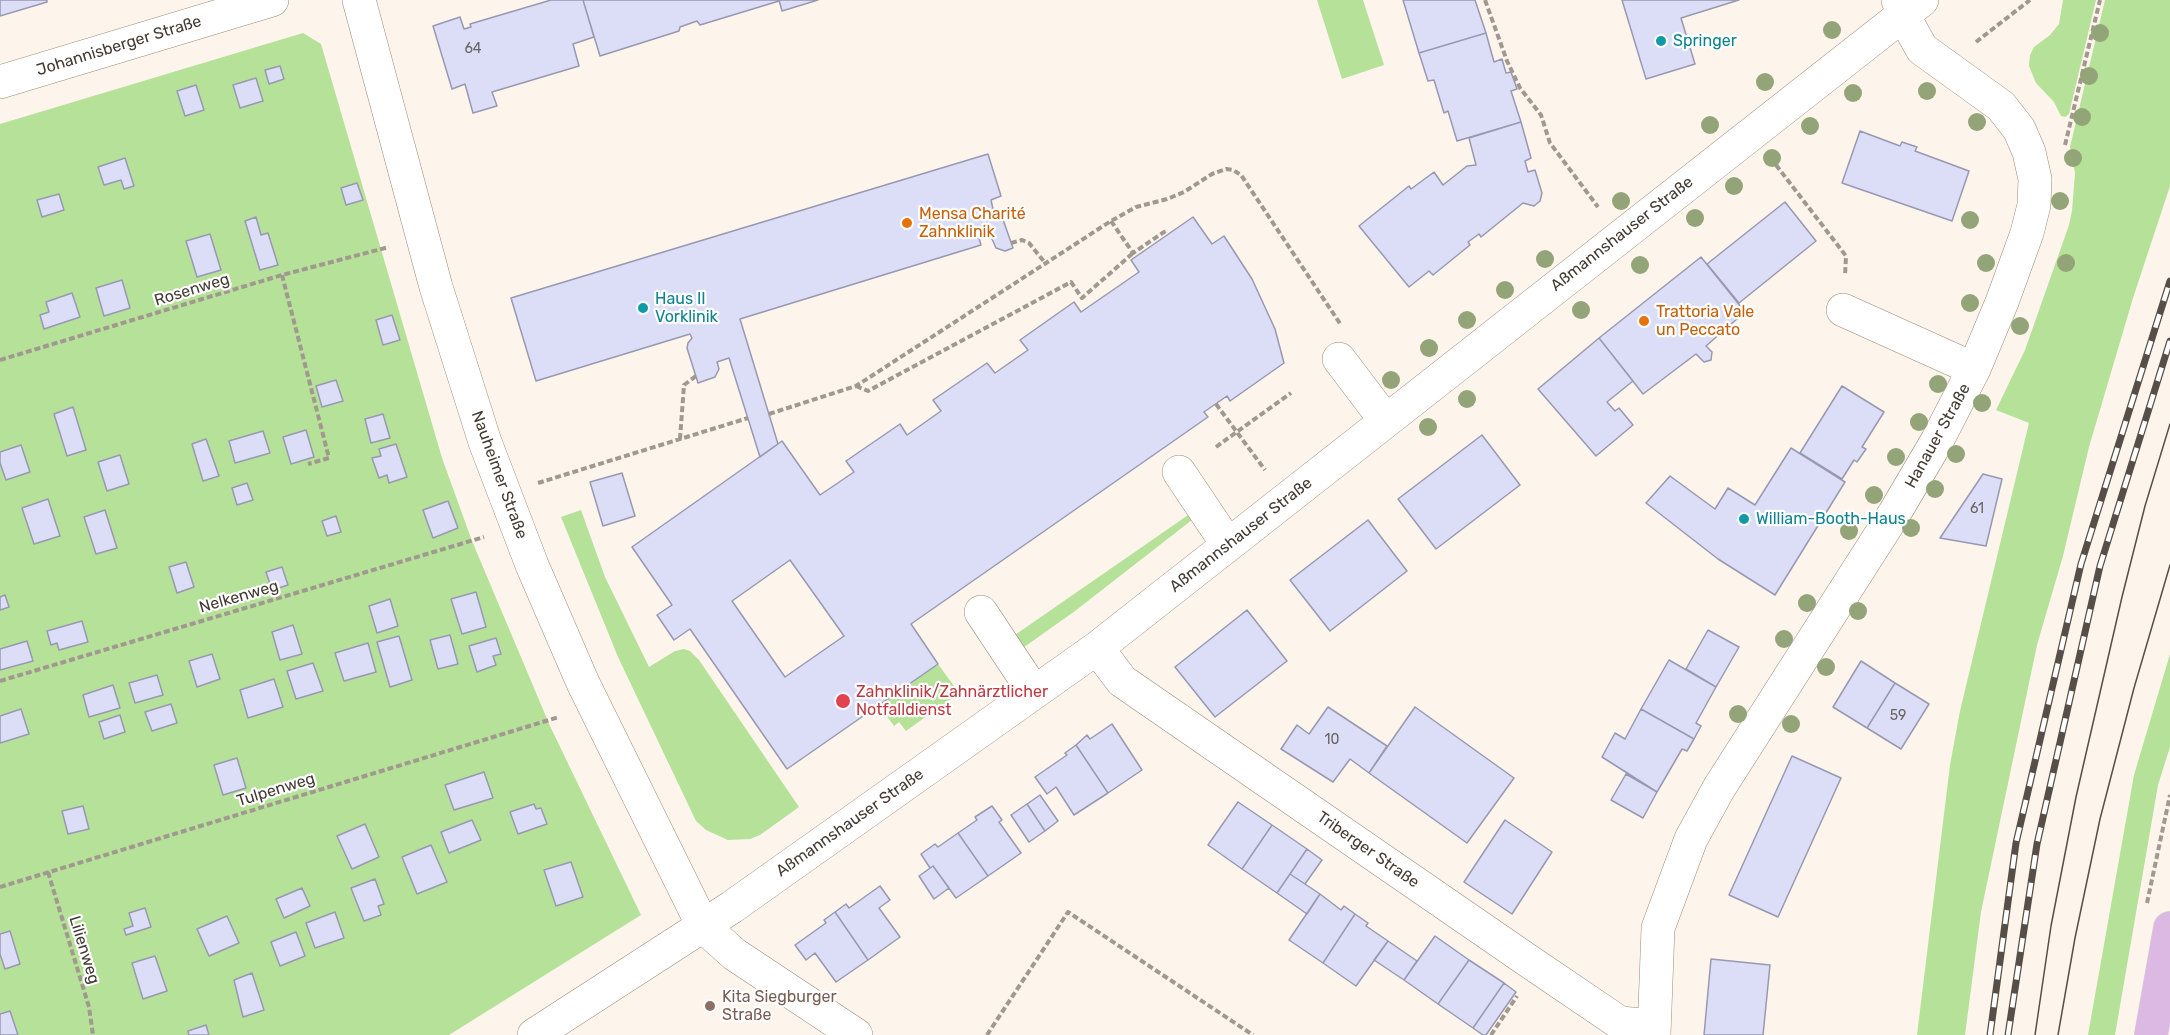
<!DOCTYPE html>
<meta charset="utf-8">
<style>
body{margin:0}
canvas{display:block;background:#fdf4ec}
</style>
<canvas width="2170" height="1035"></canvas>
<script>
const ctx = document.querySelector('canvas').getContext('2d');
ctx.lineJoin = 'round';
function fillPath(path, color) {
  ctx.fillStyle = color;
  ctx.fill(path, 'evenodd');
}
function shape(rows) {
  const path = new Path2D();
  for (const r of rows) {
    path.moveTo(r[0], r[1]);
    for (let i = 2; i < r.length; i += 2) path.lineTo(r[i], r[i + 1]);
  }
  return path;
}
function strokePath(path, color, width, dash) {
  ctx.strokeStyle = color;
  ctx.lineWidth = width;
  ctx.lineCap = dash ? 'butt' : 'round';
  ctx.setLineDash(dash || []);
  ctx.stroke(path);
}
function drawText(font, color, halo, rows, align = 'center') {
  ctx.font = font + ' Rubik,sans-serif';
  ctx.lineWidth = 4.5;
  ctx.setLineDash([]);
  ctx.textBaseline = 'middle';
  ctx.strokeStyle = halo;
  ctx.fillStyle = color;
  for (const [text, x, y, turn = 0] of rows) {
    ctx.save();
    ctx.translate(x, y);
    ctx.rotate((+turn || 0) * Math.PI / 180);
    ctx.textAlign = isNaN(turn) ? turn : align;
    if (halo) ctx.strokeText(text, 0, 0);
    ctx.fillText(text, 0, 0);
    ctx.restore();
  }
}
const green = shape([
 [1317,0,1363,0,1384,65,1342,79],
 [2063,0,2096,0,2069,114,2065,117,2061,116,2054,102,2036,83,2029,66,2030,55,2034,47,2050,35,2059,24],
 [2105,0,2170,0,2170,186,2133,298,2089,447,2063,556,2037,645,1981,912,1965,1035,1917,1035,1950,765,1960,711,2029,423,1996,410,2025,350,2069,225,2072,211,2075,173,2070,147],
 [303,33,321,44,442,458,472,541,550,726,641,915,449,1035,0,1035,0,124],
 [581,510,605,577,649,667,675,651,684,649,690,651,699,660,799,807,760,835,750,839,728,840,706,830,696,821,618,657,561,517],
 [1194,511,1197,516,1075,611,1020,650,1012,637],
 [2170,654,2170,747,2158,785,2115,1035,2088,1035,2134,775],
 [938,664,959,693,906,731,899,722,894,726,879,705]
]);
const building = shape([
 [0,0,47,0,47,2,0,16,0,0],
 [551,0,583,0,594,37,573,44,579,66,492,92,497,106,473,113,465,84,452,89,433,26,460,17,464,29,471,27,470,24,551,0],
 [583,0,779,0,779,1,700,25,697,21,680,27,679,31,600,56,583,0],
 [779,0,818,0,782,11,779,0],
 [1403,0,1475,0,1486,33,1419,53,1403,0],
 [1622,0,1739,0,1681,18,1695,64,1646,79,1622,0],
 [1486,33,1494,62,1502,59,1506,73,1511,72,1517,89,1511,91,1521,122,1457,141,1448,111,1444,113,1434,80,1428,81,1419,53,1486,33],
 [280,66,284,79,269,84,265,70,280,66],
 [256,78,263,101,240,108,233,85,256,78],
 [196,85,204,110,185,116,177,91,196,85],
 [1521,122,1531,158,1525,161,1528,172,1535,170,1542,193,1540,201,1534,206,1523,203,1481,237,1479,234,1468,242,1470,245,1433,275,1429,271,1409,287,1359,226,1409,186,1411,189,1434,172,1443,185,1467,166,1476,165,1469,138,1521,122],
 [1860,131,1900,146,1902,142,1917,147,1915,151,1969,171,1952,221,1842,183,1860,131],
 [988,154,1001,196,991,200,993,209,1000,211,1013,248,1005,251,996,248,989,232,978,235,981,245,740,319,778,444,760,457,729,358,717,362,719,369,715,377,698,383,687,348,688,343,692,338,690,334,536,381,511,298,988,154],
 [125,158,134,186,124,189,121,180,104,185,98,167,125,158],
 [357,183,363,200,346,205,341,188,357,183],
 [59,194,64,210,42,217,37,200,59,194],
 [1785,202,1816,241,1739,303,1707,264,1785,202],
 [256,217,261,235,268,233,278,265,260,270,245,221,256,217],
 [1193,217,1212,244,1224,236,1252,279,1275,329,1284,363,1230,401,1227,396,1204,412,1208,417,911,624,938,664,787,769,690,629,674,640,657,615,672,605,632,547,782,441,820,495,854,472,846,461,900,424,907,435,941,411,933,400,987,363,995,373,1028,350,1020,340,1074,302,1081,312,1139,272,1131,260,1193,217],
 [790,560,844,636,785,677,732,601,790,560],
 [210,234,221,270,197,277,186,241,210,234],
 [1701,257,1745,312,1706,346,1712,352,1711,360,1704,362,1696,354,1643,394,1599,338,1701,257],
 [122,280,130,308,104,316,96,288,122,280],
 [72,293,80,317,44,329,40,315,49,312,46,302,72,293],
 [392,315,400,340,383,345,376,320,392,315],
 [1599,338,1633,381,1607,402,1615,411,1619,408,1633,425,1596,456,1538,389,1599,338],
 [336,380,343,401,322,407,316,386,336,380],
 [1842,386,1884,412,1862,447,1866,449,1857,462,1854,460,1842,479,1800,453,1842,386],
 [73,407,86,450,67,456,54,414,73,407],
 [383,414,390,438,371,443,365,419,383,414],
 [306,430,314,457,291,464,283,437,306,430],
 [263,431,270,453,235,463,229,441,263,431],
 [1482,435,1520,485,1436,549,1398,499,1482,435],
 [206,439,219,476,203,481,192,444,206,439],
 [396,444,407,477,389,483,387,475,379,478,372,458,381,456,379,449,396,444],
 [21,445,30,472,6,480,0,463,0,452,21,445],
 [1791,448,1845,482,1775,595,1718,559,1646,503,1670,476,1715,509,1728,488,1755,505,1791,448],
 [120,455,129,484,107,491,98,462,120,455],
 [622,473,635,516,603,526,590,482,622,473],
 [1983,474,2002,479,1986,546,1940,538,1983,474],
 [247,483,253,500,237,505,232,488,247,483],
 [48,499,60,536,34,544,22,508,48,499],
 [448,501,458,528,433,538,423,510,448,501],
 [105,510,117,548,96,554,84,517,105,510],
 [336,516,341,532,327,536,322,521,336,516],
 [1368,520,1407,571,1330,631,1290,580,1368,520],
 [186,562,194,587,177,593,169,567,186,562],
 [282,567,288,585,272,590,266,572,282,567],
 [476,592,486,627,462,634,451,599,476,592],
 [5,595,9,607,0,610,0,597,5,595],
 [390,599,398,626,377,633,369,606,390,599],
 [1247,610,1287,661,1215,717,1175,667,1247,610],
 [82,621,88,642,59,650,57,643,51,645,47,631,82,621],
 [293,625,302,654,280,660,272,632,293,625],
 [1708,630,1739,647,1716,687,1686,669,1708,630],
 [450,635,458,664,438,669,430,640,450,635],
 [399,636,412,680,390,687,377,642,399,636],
 [496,638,501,654,493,656,496,665,477,672,469,646,496,638],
 [27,641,33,661,0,670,0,649,27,641],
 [368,643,376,672,344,681,335,653,368,643],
 [212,654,220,679,197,687,189,661,212,654],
 [1669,660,1716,687,1696,723,1701,726,1694,739,1641,709,1669,660],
 [1861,661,1895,683,1867,728,1833,707,1861,661],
 [313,663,323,691,296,699,287,671,313,663],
 [157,675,163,695,135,703,129,683,157,675],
 [274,679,283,707,248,718,240,690,274,679],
 [1895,683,1929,704,1901,749,1867,728,1895,683],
 [113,685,120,708,89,717,83,695,113,685],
 [171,704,177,723,152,731,145,712,171,704],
 [1328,707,1387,746,1369,773,1350,759,1333,782,1281,749,1297,725,1309,734,1328,707],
 [1415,707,1514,778,1467,843,1369,773,1415,707],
 [21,709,29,734,0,743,0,716,21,709],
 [1641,709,1694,739,1687,751,1682,749,1657,792,1602,757,1615,733,1625,739,1641,709],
 [120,715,125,732,104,739,99,722,120,715],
 [1112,724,1142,770,1108,793,1076,745,1087,735,1090,739,1112,724],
 [1076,745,1108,793,1074,815,1056,787,1047,794,1035,777,1067,755,1065,753,1076,745],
 [1792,756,1841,778,1778,917,1729,895,1792,756],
 [237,758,246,788,223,795,214,765,237,758],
 [484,772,493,798,454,810,445,785,484,772],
 [1626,774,1657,792,1643,818,1611,800,1626,774],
 [1040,795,1058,821,1045,831,1027,804,1040,795],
 [1238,802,1272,825,1242,869,1208,845,1238,802],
 [534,804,536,809,541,808,547,824,518,834,510,812,534,804],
 [1027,804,1045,831,1029,842,1011,815,1027,804],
 [83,806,89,829,68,834,62,811,83,806],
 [992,806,1002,820,999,822,1021,853,988,876,958,833,977,820,975,817,992,806],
 [472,820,481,840,449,853,441,832,472,820],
 [1505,820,1552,852,1512,914,1464,882,1505,820],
 [365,824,379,857,352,869,337,836,365,824],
 [1272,825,1307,849,1277,893,1242,869,1272,825],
 [958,833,988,876,956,898,933,866,930,868,921,854,935,844,938,847,958,833],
 [431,845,447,882,417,894,402,857,431,845],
 [1307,849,1322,860,1305,884,1290,874,1307,849],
 [571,862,583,897,556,906,544,870,571,862],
 [933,866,949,888,934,899,919,876,933,866],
 [1290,874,1320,894,1307,914,1277,893,1290,874],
 [375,879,384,904,378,906,381,915,364,921,351,888,375,879],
 [880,886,890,900,879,908,900,937,868,960,835,912,846,904,849,908,880,886],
 [302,888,310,906,284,918,276,899,302,888],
 [1320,894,1341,910,1344,906,1355,914,1323,963,1289,940,1320,894],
 [145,908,151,927,126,935,124,929,133,926,129,913,145,908],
 [335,912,344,938,315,948,306,923,335,912],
 [835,912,868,960,836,982,815,953,806,960,795,945,826,923,824,920,835,912],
 [1355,914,1368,923,1366,926,1388,941,1356,986,1323,963,1355,914],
 [227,916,239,943,209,956,197,929,227,916],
 [10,931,20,964,5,969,0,954,0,934,10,931],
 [296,932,305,956,280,966,271,942,296,932],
 [1435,936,1469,960,1438,1004,1404,980,1435,936],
 [1388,941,1417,961,1404,980,1374,960,1388,941],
 [155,956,167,991,143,999,132,963,155,956],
 [1711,959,1770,965,1763,1035,1704,1035,1711,959],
 [1469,960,1504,983,1473,1028,1438,1004,1469,960],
 [252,973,264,1010,243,1017,234,980,252,973],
 [1504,983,1516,992,1486,1035,1483,1035,1473,1028,1504,983],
 [10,1011,18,1035,0,1035,0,1014,10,1011],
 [206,1025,209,1035,189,1035,188,1031,206,1025]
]);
const path = shape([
 [1485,0,1507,61,1520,88,1541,115,1550,143,1598,207],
 [1976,42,2030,0],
 [2065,145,2100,0],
 [1776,165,1846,256,1845,276],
 [1111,221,1133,253,1167,230],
 [1011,243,1022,240,1029,243,1046,264],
 [282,275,329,458,308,464],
 [0,360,282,275,389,247],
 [856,386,868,391,1071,282,1082,298,1133,253],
 [1216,404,1265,470],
 [769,414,856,386,1111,221,1136,207,1167,199,1184,192,1212,174,1226,169,1233,170,1241,175,1341,325],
 [680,439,684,385,696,376],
 [1216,447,1291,393],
 [538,483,748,418],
 [0,681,484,537],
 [48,872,89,1007,93,1035],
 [0,887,559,717],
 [2147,903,2170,795],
 [987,1035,1068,912,1253,1035],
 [1491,1035,1517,996]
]);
const minor = shape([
 [359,0,436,287,485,442,532,565,583,683,703,926,734,954,856,1035],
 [0,82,272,0],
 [1843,310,1974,369],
 [1339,359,1386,421],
 [1179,472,1228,545],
 [981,612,1034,692],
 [1097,648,1122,681,1530,962,1620,1023,1654,1026],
 [534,1035,732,907,1097,648,1922,0],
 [1654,1035,1658,928,1691,839,1719,788,1894,514,1937,441,1974,369,2002,302,2027,233,2034,205,2035,179,2029,152,2019,129,2001,106,1922,49,1903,15,1898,0]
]);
const major = shape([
 [2151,1035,2170,928]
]);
const tram = shape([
 [2035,1035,2051,926,2076,797,2122,597,2145,506,2170,424],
 [2058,1035,2075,938,2100,819,2134,688,2170,565]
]);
const rail = shape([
 [1990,1035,2016,843,2081,564,2170,281],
 [2008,1035,2037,844,2100,566,2170,341]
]);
const trees = [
 [1832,30],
 [2100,33],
 [2089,76],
 [1765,82],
 [1927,91],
 [1853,93],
 [2082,117],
 [1977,122],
 [1710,125],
 [1810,126],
 [1772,158],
 [2073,158],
 [1734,186],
 [1621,201],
 [2060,201],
 [1695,218],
 [1970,220],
 [1545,259],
 [1986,263],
 [2066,263],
 [1640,265],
 [1505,290],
 [1970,303],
 [1581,310],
 [1467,320],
 [2020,326],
 [1429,348],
 [1391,380],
 [1938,384],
 [1467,399],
 [1982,403],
 [1919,422],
 [1428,427],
 [1956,454],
 [1896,457],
 [1935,489],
 [1874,495],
 [1911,528],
 [1849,531],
 [1807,603],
 [1858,611],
 [1784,639],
 [1826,667],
 [1738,714],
 [1791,724]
];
const markers = [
 [1661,41,6,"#0f9aa8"],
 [907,223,6,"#e8710a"],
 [643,308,6,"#0f9aa8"],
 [1644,321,6,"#e8710a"],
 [1744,519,6,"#0f9aa8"],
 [843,701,8,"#e0444e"],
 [710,1006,6,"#8d6e63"]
];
const numberNames = [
 ["64",473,49],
 ["61",1977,509],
 ["59",1898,716],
 ["10",1332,740]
];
const cultureNames = [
 ["Springer",1673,41],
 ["Haus II",655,299],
 ["Vorklinik",655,317],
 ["William-Booth-Haus",1756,519]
];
const streetNames = [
 ["Johannisberger Straße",119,46,-17],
 ["Aßmannshauser Straße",1622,234,-38],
 ["Rosenweg",192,290,-17],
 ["Hanauer Straße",1938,436,-61],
 ["Nauheimer Straße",499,475,70],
 ["Aßmannshauser Straße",1241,535,-38],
 ["Nelkenweg",239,597,-16],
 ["Tulpenweg",276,790,-17],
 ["Aßmannshauser Straße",850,823,-35],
 ["Triberger Straße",1368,850,35],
 ["Lilienweg",84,950,73]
];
const foodNames = [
 ["Mensa Charité",919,214],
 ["Zahnklinik",919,232],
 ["Trattoria Vale",1656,312],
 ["un Peccato",1656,330]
];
const healthNames = [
 ["Zahnklinik/Zahnärztlicher",856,692],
 ["Notfalldienst",856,710]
];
const educationNames = [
 ["Kita Siegburger",722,997],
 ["Straße",722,1015]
];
fillPath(green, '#b5e198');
fillPath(building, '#dcdef7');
strokePath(building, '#9899b1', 1.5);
strokePath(minor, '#9e8a79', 34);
strokePath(major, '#d6d4d2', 34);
strokePath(path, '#a19890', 4, [6, 3]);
strokePath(minor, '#fff', 33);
strokePath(major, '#dcb9e3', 33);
strokePath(tram, '#574e47', 1.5);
strokePath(rail, '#574e47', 7);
strokePath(rail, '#fff', 4.5, [14]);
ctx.fillStyle = '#93a578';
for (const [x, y] of trees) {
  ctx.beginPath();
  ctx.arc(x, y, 9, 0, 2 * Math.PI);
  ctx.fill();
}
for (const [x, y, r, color] of markers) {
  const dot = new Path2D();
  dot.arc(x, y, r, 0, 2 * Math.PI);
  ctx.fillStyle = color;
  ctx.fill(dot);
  strokePath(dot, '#fff', 2);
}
drawText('14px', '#696364', null, numberNames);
drawText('16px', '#0d838f', '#fff', cultureNames, 'left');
drawText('16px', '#433a33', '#fff', streetNames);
drawText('16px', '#c56008', '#fff', foodNames, 'left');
drawText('16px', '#be3a42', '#fff', healthNames, 'left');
drawText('16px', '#785e54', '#fff', educationNames, 'left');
</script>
